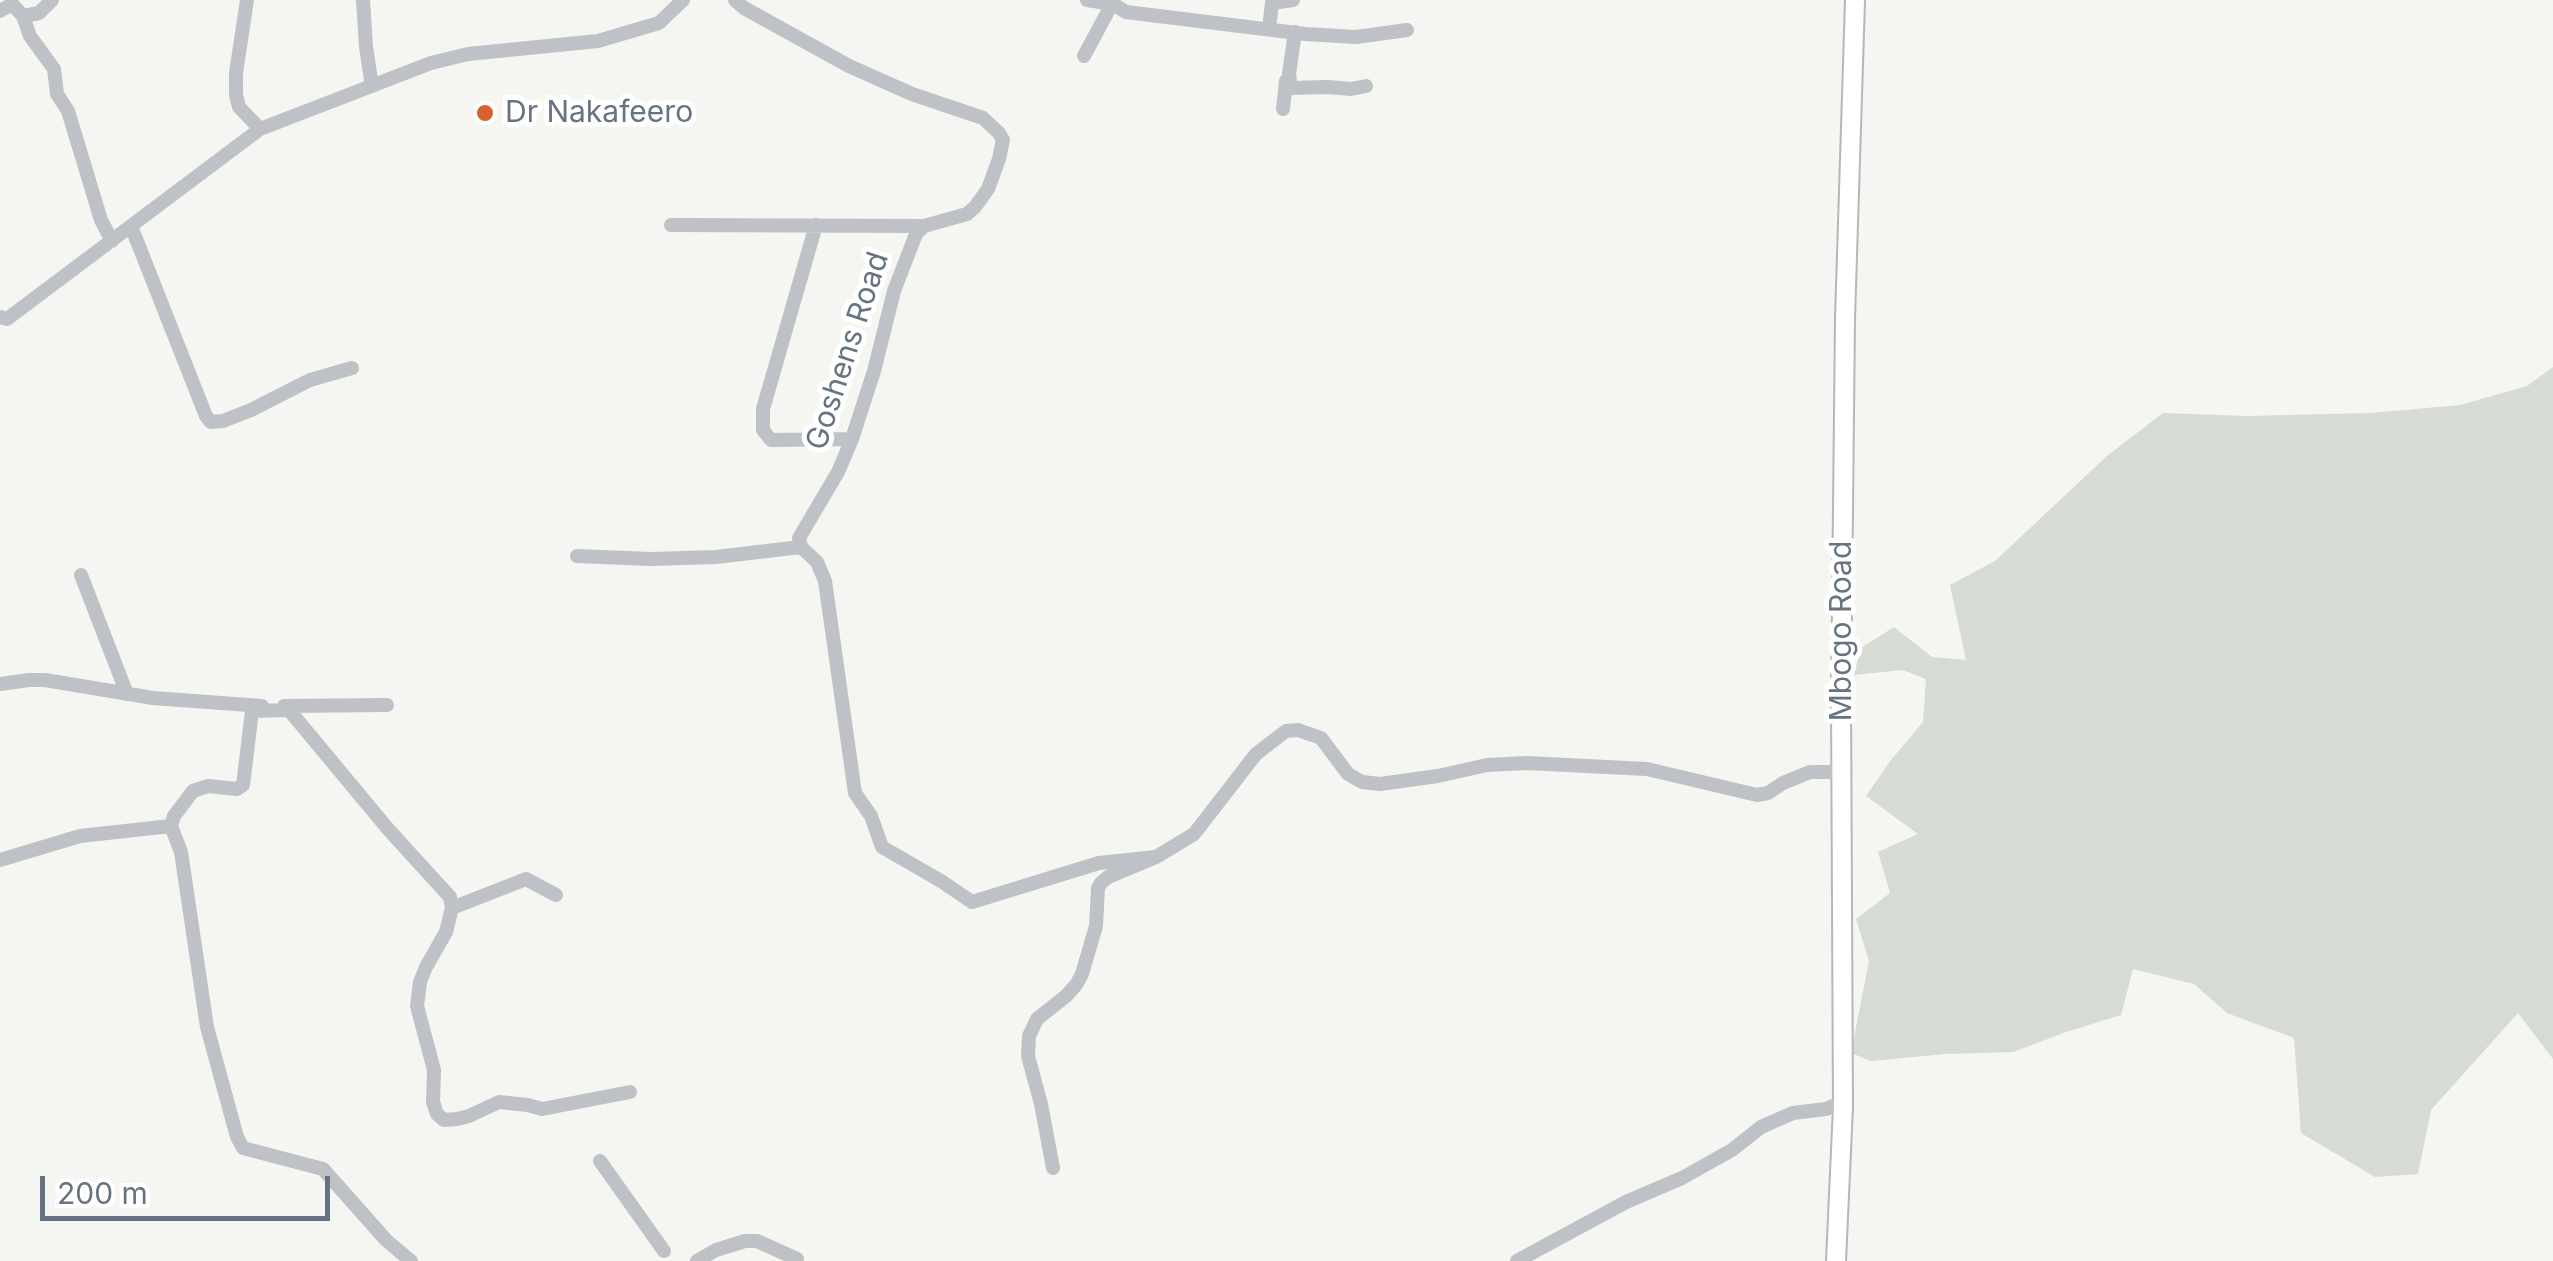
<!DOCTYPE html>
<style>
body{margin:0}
#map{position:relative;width:2553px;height:1261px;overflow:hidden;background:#f5f5f1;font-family:Inter,sans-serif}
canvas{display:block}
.scale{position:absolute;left:40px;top:1176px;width:290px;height:45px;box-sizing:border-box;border:5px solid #667381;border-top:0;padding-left:12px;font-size:30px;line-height:35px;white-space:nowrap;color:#667381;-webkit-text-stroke:8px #fff;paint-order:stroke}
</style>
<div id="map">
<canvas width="2553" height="1261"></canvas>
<div class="scale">200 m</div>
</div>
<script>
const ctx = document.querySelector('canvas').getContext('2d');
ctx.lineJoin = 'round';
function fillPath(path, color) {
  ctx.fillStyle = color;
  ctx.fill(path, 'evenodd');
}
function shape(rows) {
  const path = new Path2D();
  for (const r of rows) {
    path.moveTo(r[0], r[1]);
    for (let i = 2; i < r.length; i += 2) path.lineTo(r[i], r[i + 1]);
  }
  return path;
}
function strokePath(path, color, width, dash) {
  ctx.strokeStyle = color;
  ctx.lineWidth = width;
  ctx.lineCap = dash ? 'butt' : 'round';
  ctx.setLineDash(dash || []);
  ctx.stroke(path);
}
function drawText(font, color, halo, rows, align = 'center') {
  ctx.font = font + ' Inter,sans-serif';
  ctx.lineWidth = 10;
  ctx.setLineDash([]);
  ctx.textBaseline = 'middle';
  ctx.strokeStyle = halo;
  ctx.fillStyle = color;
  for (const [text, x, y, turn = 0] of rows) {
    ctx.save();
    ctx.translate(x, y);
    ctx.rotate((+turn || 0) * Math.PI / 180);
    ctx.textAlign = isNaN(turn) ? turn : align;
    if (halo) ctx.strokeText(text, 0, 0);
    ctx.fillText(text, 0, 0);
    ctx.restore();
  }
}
const green = shape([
 [2553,367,2553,1059,2518,1013,2431,1110,2418,1174,2375,1177,2301,1133,2294,1038,2227,1013,2194,984,2133,969,2121,1015,2066,1032,2013,1052,1946,1054,1871,1061,1851,1053,1869,961,1856,919,1890,893,1878,852,1918,834,1866,796,1891,760,1923,722,1926,679,1903,670,1854,675,1861,648,1894,627,1932,657,1966,660,1950,585,1995,561,2107,456,2163,413,2246,416,2371,413,2460,405,2527,386]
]);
const minor = shape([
 [247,0,236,73,236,95,239,107,260,129],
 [363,0,366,47,372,86],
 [735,0,744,8,849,66,912,94,983,118,999,133,1003,140,999,159,988,189,975,207,967,214,924,226,916,234,894,291,874,371,852,439,838,472,799,538,801,547,817,562,825,581,855,793,871,816,882,847,941,881,972,902,1099,863,1156,857],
 [1087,0,1113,4,1126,12,1305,34,1356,37,1407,30],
 [0,11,12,4,23,16,30,36,54,69,57,94,68,111,101,220,112,241],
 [23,16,39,13,52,0],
 [1269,29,1272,3,1293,0],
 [1295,32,1289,74,1291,88,1328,87,1351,89,1366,86],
 [1084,56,1114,0],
 [1283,109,1286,81],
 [671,225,924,226],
 [816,225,763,409,763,430,771,440,852,439],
 [131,226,206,416,211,422,223,421,251,410,310,380,352,368],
 [0,317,7,319,260,129,431,63,468,54,598,41,659,23,683,0],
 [577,556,650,559,716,557,801,547],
 [81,575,127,694],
 [0,684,29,680,45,680,153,698,262,706],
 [284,706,387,705],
 [0,860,80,836,171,826],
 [452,908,526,879,556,895],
 [600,1161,664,1251],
 [1053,1168,1041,1104,1028,1056,1029,1036,1037,1019,1066,996,1076,985,1082,974,1096,926,1098,888,1101,883,1108,877,1156,857,1194,834,1256,754,1286,731,1298,730,1321,738,1348,774,1362,782,1380,784,1438,776,1487,765,1527,763,1647,769,1757,795,1768,793,1783,783,1810,772,1842,772],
 [411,1261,386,1240,323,1169,243,1148,237,1137,207,1027,181,852,171,826,174,816,193,791,208,786,237,789,243,785,252,711,289,710,388,829,450,897,452,908,446,932,426,967,420,982,417,1006,434,1070,433,1102,437,1114,444,1120,457,1119,469,1116,499,1102,528,1105,542,1109,630,1092],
 [697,1261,716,1250,745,1241,757,1241,797,1259],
 [1517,1261,1626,1202,1682,1178,1732,1150,1761,1127,1793,1113,1826,1109,1843,1102]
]);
const major = shape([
 [1836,1261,1843,1107,1841,698,1845,319,1855,0]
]);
const markers = [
 [485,113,10,"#d7622f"]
];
const poiNames = [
 ["Dr Nakafeero",505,113]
];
const streetNames = [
 ["Goshens Road",848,351,-72],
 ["Mbogo Road",1842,631,-90]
];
fillPath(green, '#d6dbd3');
strokePath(major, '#b4b7bb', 22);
strokePath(minor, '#bec1c5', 14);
strokePath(major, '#fff', 18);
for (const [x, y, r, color] of markers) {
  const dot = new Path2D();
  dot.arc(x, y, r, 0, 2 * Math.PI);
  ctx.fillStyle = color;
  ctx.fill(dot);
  strokePath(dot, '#fff', 4);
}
drawText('30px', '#667381', '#fff', poiNames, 'left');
drawText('30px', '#667381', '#fff', streetNames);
</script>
